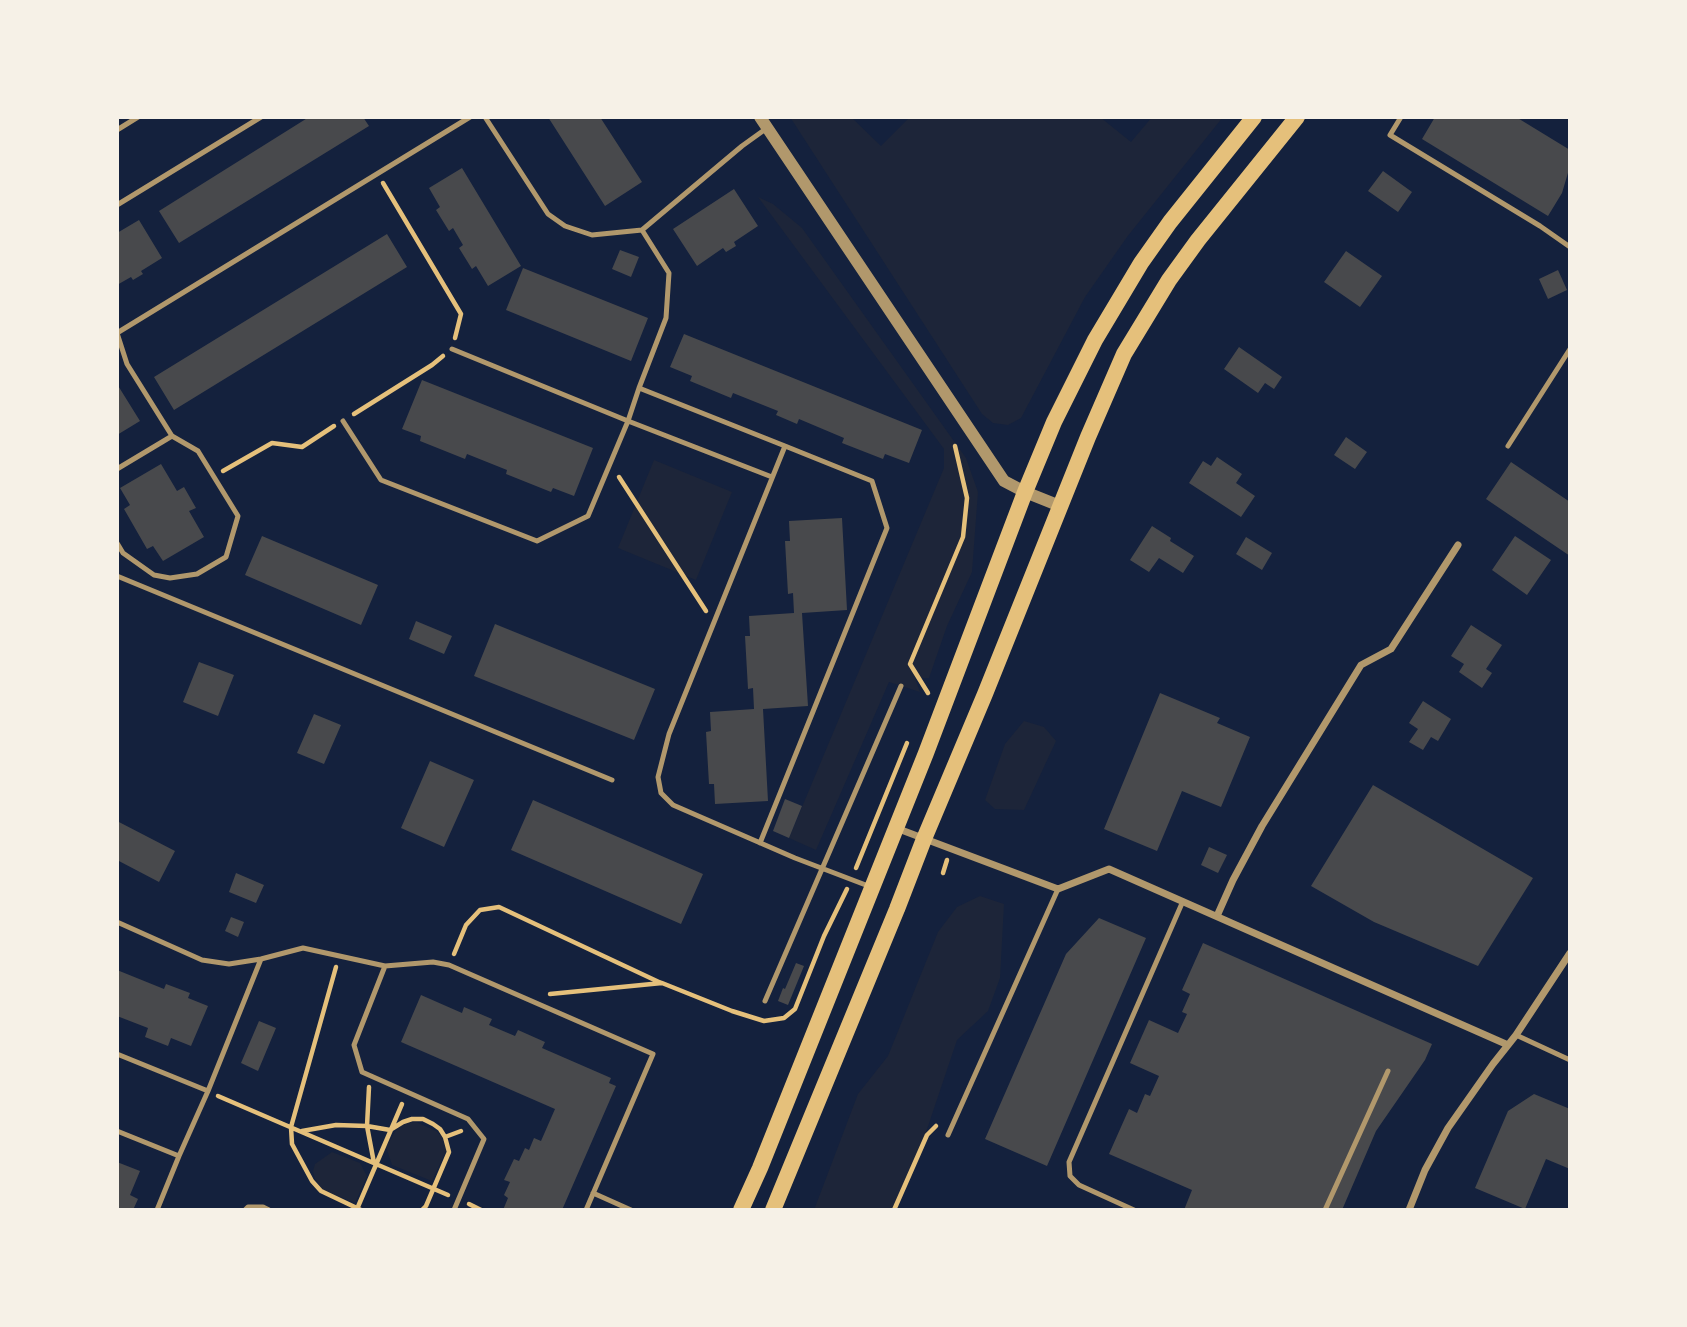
<!DOCTYPE html>
<style>
body{margin:0}
#map{position:relative;width:1687px;height:1327px;overflow:hidden;background:#14213d;font-family:Ubuntu,sans-serif}
canvas{display:block}
.frame{position:absolute;inset:0;border:119px solid #f6f1e7;pointer-events:none}
</style>
<div id="map">
<canvas width="1687" height="1327"></canvas>
<div class="frame"></div>
</div>
<script>
const ctx = document.querySelector('canvas').getContext('2d');
ctx.lineJoin = 'round';
function fillPath(path, color) {
  ctx.fillStyle = color;
  ctx.fill(path, 'evenodd');
}
function shape(rows) {
  const path = new Path2D();
  for (const r of rows) {
    path.moveTo(r[0], r[1]);
    for (let i = 2; i < r.length; i += 2) path.lineTo(r[i], r[i + 1]);
  }
  return path;
}
function strokePath(path, color, width, dash) {
  ctx.strokeStyle = color;
  ctx.lineWidth = width;
  ctx.lineCap = dash ? 'butt' : 'round';
  ctx.setLineDash(dash || []);
  ctx.stroke(path);
}
const green = shape([
 [790,117,851,117,881,146,910,117,1100,117,1131,142,1152,117,1223,117,1127,237,1085,297,1021,418,1008,425,993,423,982,414],
 [758,197,773,204,802,228,966,458,978,492,972,572,947,626,929,678,915,678,920,692,889,682,816,850,789,838,944,468,944,449],
 [654,460,732,492,696,580,618,548],
 [1024,721,1044,727,1056,741,1024,810,995,809,985,800,1005,744],
 [980,896,1004,904,1000,978,988,1011,957,1040,913,1171,896,1210,814,1210,858,1094,888,1056,938,932,957,907],
 [416,1122,436,1131,443,1138,446,1151,432,1181,392,1165,386,1147,398,1127,407,1123],
 [332,1152,360,1163,367,1176,355,1203,323,1190,315,1179,313,1171,315,1164]
]);
const building = shape([
 [309,117,363,117,369,126,179,243,159,211],
 [548,117,600,117,642,182,605,206],
 [1435,117,1516,117,1570,150,1570,166,1562,193,1548,216,1422,139],
 [462,168,521,266,488,286,476,266,472,269,459,248,463,245,453,228,449,231,436,210,440,207,429,188],
 [1383,171,1412,192,1398,212,1368,191],
 [734,189,758,226,734,242,736,246,726,252,723,248,697,266,673,229],
 [139,220,162,258,141,271,143,274,133,280,131,277,117,285,117,233],
 [387,234,407,267,174,410,154,377],
 [620,250,639,257,631,277,612,269],
 [1346,251,1382,276,1360,307,1324,282],
 [523,268,648,318,631,361,506,310],
 [1558,270,1567,290,1548,299,1539,279],
 [684,334,922,430,909,463,885,454,883,459,842,443,844,438,799,419,797,424,776,415,778,411,733,393,731,398,690,381,692,376,670,367],
 [1239,347,1282,377,1274,389,1265,383,1258,393,1224,369],
 [422,380,593,448,574,496,553,488,551,492,506,474,507,470,467,454,465,459,420,441,421,436,402,429],
 [117,384,140,421,117,435],
 [1346,437,1367,452,1355,469,1334,455],
 [1217,457,1242,474,1236,483,1255,496,1241,517,1189,483,1203,461,1211,466],
 [1511,462,1570,502,1570,556,1486,499],
 [161,464,177,491,184,487,196,508,189,511,204,537,163,561,153,546,147,549,124,509,130,505,120,488],
 [842,518,847,610,802,613,808,706,763,709,768,801,715,804,714,784,709,784,706,732,711,731,710,712,754,709,753,688,748,689,745,636,750,636,749,616,794,613,793,593,788,594,785,541,790,541,789,521],
 [1152,526,1171,538,1170,541,1194,556,1183,573,1159,558,1149,572,1130,560],
 [262,536,378,585,361,625,245,575],
 [1515,536,1551,560,1527,595,1492,570],
 [1246,537,1272,553,1262,570,1236,554],
 [416,621,452,636,444,654,409,639],
 [495,624,655,689,634,740,474,676],
 [1471,625,1502,645,1486,669,1492,673,1482,688,1459,672,1464,664,1451,656],
 [199,662,234,675,218,716,183,702],
 [1160,693,1220,718,1217,723,1250,737,1221,807,1182,791,1157,851,1104,829],
 [1423,701,1451,719,1438,741,1431,737,1423,750,1409,742,1418,729,1409,723],
 [314,714,341,725,324,764,297,753],
 [430,761,474,780,444,847,401,828],
 [1373,785,1533,878,1478,966,1374,922,1311,886],
 [785,799,802,806,789,838,773,831],
 [533,800,703,874,681,924,511,850],
 [117,821,175,851,159,882,117,860],
 [1209,847,1227,855,1218,873,1201,865],
 [236,873,264,885,256,903,229,892],
 [231,917,244,922,238,937,225,931],
 [1099,918,1146,938,1047,1166,985,1139,1066,954],
 [1203,943,1432,1044,1425,1060,1376,1131,1342,1210,1184,1210,1192,1190,1109,1154,1129,1109,1137,1113,1145,1094,1150,1096,1159,1076,1130,1063,1149,1020,1178,1033,1187,1014,1182,1012,1190,994,1182,990],
 [796,963,804,966,788,1005,778,1001,783,988,785,989],
 [117,970,164,989,166,984,190,993,188,998,208,1006,191,1046,171,1038,168,1046,145,1037,148,1028,117,1016],
 [421,995,462,1013,464,1007,492,1019,489,1025,515,1036,518,1030,545,1042,542,1048,611,1078,609,1083,616,1086,562,1210,503,1210,508,1198,504,1195,510,1182,504,1180,514,1159,519,1161,525,1148,529,1150,534,1138,541,1141,555,1109,401,1042],
 [259,1021,276,1028,258,1071,241,1063],
 [1534,1094,1570,1109,1570,1169,1546,1159,1525,1209,1475,1188,1508,1111],
 [117,1162,140,1171,130,1195,138,1199,133,1210,117,1210]
]);
const path = shape([
 [383,183,461,314,455,338],
 [354,414,432,365,443,356],
 [223,471,272,443,302,447,334,426],
 [619,477,706,611],
 [928,693,910,664,963,537,967,498,955,446],
 [856,868,907,743],
 [943,873,947,860],
 [454,954,466,925,480,910,499,907,661,983],
 [336,967,291,1127,292,1144,312,1181,321,1191,361,1210],
 [550,994,662,983,732,1011,764,1021,784,1018,795,1009,824,936,847,889],
 [369,1087,367,1126,374,1163],
 [218,1096,448,1195],
 [302,1131,336,1125,367,1126,390,1130,403,1122,412,1119,423,1119,433,1124,440,1129,445,1137,449,1152,426,1206,422,1210],
 [445,1137,461,1131],
 [469,1204,481,1210],
 [357,1209,402,1104],
 [894,1210,927,1135,936,1126]
]);
const service = shape([
 [485,117,548,214,565,226,592,235,642,230],
 [1401,117,1390,135,1540,226,1570,247],
 [767,128,742,146,642,230,669,273,666,318,639,388,785,446,669,734,658,777,661,793,673,805,795,858,871,887],
 [117,130,138,117],
 [117,205,261,117],
 [452,349,628,421,772,477],
 [343,421,381,480,537,541,588,516,628,421,639,388],
 [1508,446,1570,349],
 [117,469,172,436],
 [117,543,123,553,154,575,170,578,197,574,226,557,238,516,198,451,172,436,127,364,117,333,470,117],
 [117,576,612,780],
 [760,843,887,528,872,481,785,446],
 [117,922,202,960,229,964,261,959,303,948,385,966,433,962,449,965,653,1054,586,1210],
 [385,966,354,1045,362,1072,468,1119,484,1139,454,1210],
 [765,1001,901,686],
 [1516,1035,1570,1060],
 [117,1054,208,1091],
 [117,1131,179,1156],
 [948,1135,1058,889],
 [593,1193,631,1210],
 [157,1210,179,1156,208,1091,261,959],
 [245,1210,248,1207,263,1207,269,1210],
 [1134,1210,1079,1185,1070,1176,1069,1162,1183,901],
 [1325,1210,1388,1071]
]);
const minor = shape([
 [896,828,1058,889,1109,869,1508,1045],
 [1217,916,1233,880,1262,826,1361,665,1391,649,1458,545],
 [1409,1210,1425,1170,1448,1128,1493,1064,1516,1035,1570,953]
]);
const tertiary = shape([
 [760,117,1004,481,1025,492,1060,506]
]);
const primary = shape([
 [741,1210,760,1168,926,753,1025,492,1054,422,1095,340,1141,263,1170,222,1254,117],
 [773,1210,897,909,924,839,985,694,1088,437,1124,354,1169,280,1198,240,1297,117]
]);
fillPath(green, '#1d2539');
fillPath(building, '#48494c');
strokePath(path, '#e5c07b', 4.5);
strokePath(service, '#b1986c', 5);
strokePath(minor, '#b1986c', 7);
strokePath(tertiary, '#b1986c', 12);
strokePath(primary, '#e5c07b', 16);
</script>
